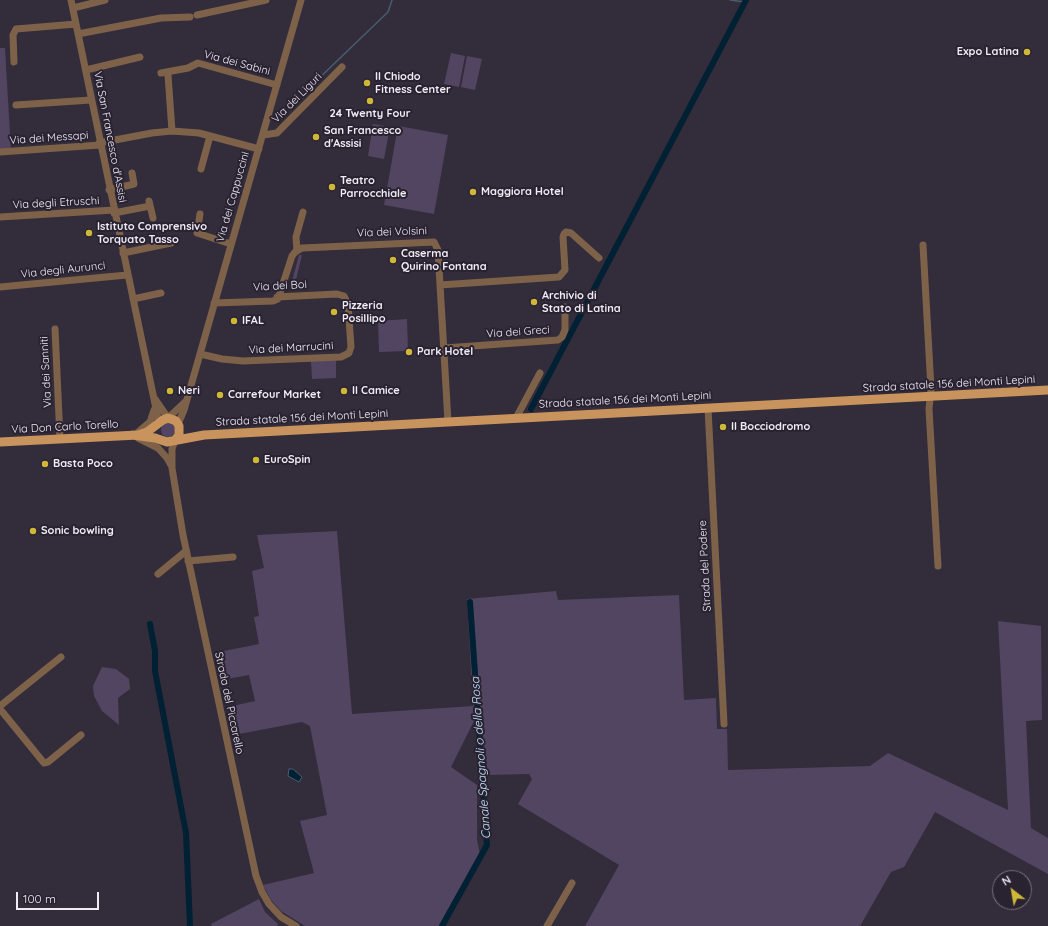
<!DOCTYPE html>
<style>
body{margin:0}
#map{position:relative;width:1048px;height:926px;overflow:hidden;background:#332c3b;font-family:Quicksand,sans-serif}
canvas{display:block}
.north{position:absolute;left:992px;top:870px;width:40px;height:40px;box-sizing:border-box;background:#292231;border:1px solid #78727f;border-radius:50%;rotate:329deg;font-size:11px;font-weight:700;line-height:16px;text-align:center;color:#efeaf4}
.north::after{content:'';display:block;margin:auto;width:14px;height:18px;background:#cfb837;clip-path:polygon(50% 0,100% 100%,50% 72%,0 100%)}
.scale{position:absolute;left:16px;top:892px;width:83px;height:18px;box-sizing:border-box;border:2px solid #efeaf4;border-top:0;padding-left:5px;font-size:12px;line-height:14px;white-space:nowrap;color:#efeaf4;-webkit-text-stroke:3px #292231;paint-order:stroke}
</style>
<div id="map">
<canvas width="1048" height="926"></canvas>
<div class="north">N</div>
<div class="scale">100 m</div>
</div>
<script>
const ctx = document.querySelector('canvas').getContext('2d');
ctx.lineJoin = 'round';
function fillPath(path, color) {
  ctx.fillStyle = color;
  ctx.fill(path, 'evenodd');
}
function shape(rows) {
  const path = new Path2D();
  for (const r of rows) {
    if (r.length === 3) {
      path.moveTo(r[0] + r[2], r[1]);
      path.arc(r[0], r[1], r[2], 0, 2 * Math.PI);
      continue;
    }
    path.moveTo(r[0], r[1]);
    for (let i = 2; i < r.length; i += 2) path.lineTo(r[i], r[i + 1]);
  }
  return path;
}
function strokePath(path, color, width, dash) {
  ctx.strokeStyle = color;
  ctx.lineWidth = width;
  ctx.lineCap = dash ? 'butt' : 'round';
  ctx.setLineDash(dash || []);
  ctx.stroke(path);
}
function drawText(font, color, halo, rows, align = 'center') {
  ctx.font = font + ' Quicksand,sans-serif';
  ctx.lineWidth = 4;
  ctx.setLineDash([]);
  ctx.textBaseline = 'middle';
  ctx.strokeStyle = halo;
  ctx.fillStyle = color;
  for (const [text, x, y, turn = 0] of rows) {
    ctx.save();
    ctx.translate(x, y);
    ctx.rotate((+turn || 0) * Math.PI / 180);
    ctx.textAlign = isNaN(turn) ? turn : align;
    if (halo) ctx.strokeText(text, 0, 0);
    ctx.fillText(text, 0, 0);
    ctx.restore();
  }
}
const green = shape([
 [0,48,5,48,11,151,0,152],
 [451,53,465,56,459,87,444,84],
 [467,56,482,59,475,90,461,87],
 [373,124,390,127,384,159,368,156],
 [398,126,448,135,434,214,384,205],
 [299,255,302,255,294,288,290,289],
 [407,319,408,351,379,352,378,321],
 [336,360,336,378,312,379,311,361],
 [168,430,7],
 [337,531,352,714,473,706,467,599,556,591,558,600,679,595,684,700,716,698,717,729,727,729,728,770,870,766,888,753,1008,810,998,621,1041,626,1042,720,1026,721,1031,828,1048,838,1048,874,935,812,904,867,891,872,860,926,585,926,619,865,518,804,532,779,529,774,488,775,481,720,474,721,451,767,477,785,477,840,480,854,439,926,305,926,281,911,271,900,263,885,314,873,300,821,327,815,310,726,302,722,234,735,228,707,255,701,249,675,221,680,214,653,259,644,254,617,259,616,252,571,264,568,257,535],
 [102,667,116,669,129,679,130,689,118,698,119,725,102,711,94,696,93,686],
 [259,899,265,912,278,924,277,926,212,926,211,924]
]);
const water = shape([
 [289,769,293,769,302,777,299,782,288,776,289,769]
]);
const stream = shape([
 [730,0,745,2],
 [313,84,388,12,392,0]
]);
const canal = shape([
 [531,409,746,0],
 [150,624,155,651,155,671,186,833,190,926],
 [442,926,487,845,470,602]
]);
const minor = shape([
 [71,0,159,423],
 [73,8,105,0],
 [197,15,266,0],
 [78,34,161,18,190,17],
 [14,62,13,35,16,29,76,24],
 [86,70,140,57],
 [161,73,188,68,198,63,277,85],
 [168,75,172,131],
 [16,105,91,100],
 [263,135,277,133,342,67],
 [99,143,152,133,172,131,199,133,259,149],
 [0,152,100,145],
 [201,169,210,136],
 [109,190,134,184,132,173],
 [149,201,153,218],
 [114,213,150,206],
 [200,214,197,233,231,244],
 [0,217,114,210],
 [923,245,931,389,929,409,938,566],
 [297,251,296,237,303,212],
 [123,253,171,243],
 [440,285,559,277,565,270,563,237,564,234,566,232,571,233,599,258],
 [0,287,127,275],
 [133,299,161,293],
 [214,303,273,301,278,299,292,256,296,251,302,248,434,242,438,250,448,422],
 [55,329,60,439],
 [444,348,558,340,562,337,565,330,565,307],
 [200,354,222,359,243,361,341,357,349,353,351,347,348,304,344,296,337,294,277,297],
 [155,399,168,418,185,402],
 [708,408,724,724],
 [516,418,540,373],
 [178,424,184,410,301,0],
 [136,434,150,422,154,410],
 [138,438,158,448,167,458,171,465],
 [175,440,172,449,172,468,183,535,256,876,262,892,269,904,281,917,296,926],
 [188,561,233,557],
 [158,574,186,551],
 [0,706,61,657],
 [0,709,44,763,48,762,81,735],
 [547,926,572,883]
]);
const major = shape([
 [132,435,155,438,167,442,204,435,1048,390],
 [0,442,138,435,147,432,163,420,168,418,176,421,179,426,179,435,175,440]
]);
const markers = [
 [1027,52,4,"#cfb837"],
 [367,83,4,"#cfb837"],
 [370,101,4,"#cfb837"],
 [316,137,4,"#cfb837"],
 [332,187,4,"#cfb837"],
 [473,192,4,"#cfb837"],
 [89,233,4,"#cfb837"],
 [393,260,4,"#cfb837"],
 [534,302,4,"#cfb837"],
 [334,312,4,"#cfb837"],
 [234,321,4,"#cfb837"],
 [409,352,4,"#cfb837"],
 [170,391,4,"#cfb837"],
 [344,391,4,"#cfb837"],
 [220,395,4,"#cfb837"],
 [723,427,4,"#cfb837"],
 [256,460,4,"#cfb837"],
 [45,464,4,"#cfb837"],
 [33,531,4,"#cfb837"]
];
const poiNames = [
 ["Expo Latina",1019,52,"right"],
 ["Il Chiodo",375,77],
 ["Fitness Center",375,90],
 ["24 Twenty Four",370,114,"center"],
 ["San Francesco",324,131],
 ["d'Assisi",324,144],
 ["Teatro",340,181],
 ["Parrocchiale",340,194],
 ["Maggiora Hotel",481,192],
 ["Istituto Comprensivo",97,227],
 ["Torquato Tasso",97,240],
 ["Caserma",401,254],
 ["Quirino Fontana",401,267],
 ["Archivio di",542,296],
 ["Stato di Latina",542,309],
 ["Pizzeria",342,306],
 ["Posillipo",342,319],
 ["IFAL",242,321],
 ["Park Hotel",417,352],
 ["Neri",178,391],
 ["Il Camice",352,391],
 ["Carrefour Market",228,395],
 ["Il Bocciodromo",731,427],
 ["EuroSpin",264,460],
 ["Basta Poco",53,464],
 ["Sonic bowling",41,531]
];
const streetNames = [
 ["Via dei Sabini",237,63,15],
 ["Via dei Liguri",297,98,-45],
 ["Via San Francesco d'Assisi",110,137,79],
 ["Via dei Messapi",49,138,-4],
 ["Via dei Cappuccini",233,197,-74],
 ["Via degli Etruschi",56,203,-3],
 ["Via dei Volsini",392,232,-2],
 ["Via degli Aurunci",63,270,-6],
 ["Via dei Boi",280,286,-3],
 ["Via dei Greci",518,332,-4],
 ["Via dei Marrucini",291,348,-3],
 ["Via dei Sanniti",46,372,-93],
 ["Strada statale 156 dei Monti Lepini",949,384,-3],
 ["Strada statale 156 dei Monti Lepini",625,400,-3],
 ["Strada statale 156 dei Monti Lepini",302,418,-3],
 ["Via Don Carlo Torello",65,427,-3],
 ["Strada del Podere",705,566,-93],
 ["Strada del Piccarello",229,703,78]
];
const waterNames = [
 ["Canale Spagnoli o della Rosa",481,758,-94]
];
fillPath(green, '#524561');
fillPath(water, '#002134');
strokePath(water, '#485d6e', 1);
strokePath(stream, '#485d6e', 1.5);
strokePath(canal, '#002134', 6);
strokePath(minor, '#7d6249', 7);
strokePath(major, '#c9935d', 9);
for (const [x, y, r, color] of markers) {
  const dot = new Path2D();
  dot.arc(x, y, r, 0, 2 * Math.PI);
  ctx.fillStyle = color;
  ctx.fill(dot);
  strokePath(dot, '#292231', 1.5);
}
drawText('bold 11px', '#efeaf4', '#292231', poiNames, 'left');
drawText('11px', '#efeaf4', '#292231', streetNames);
drawText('italic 12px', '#c3e6ff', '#292231', waterNames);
</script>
